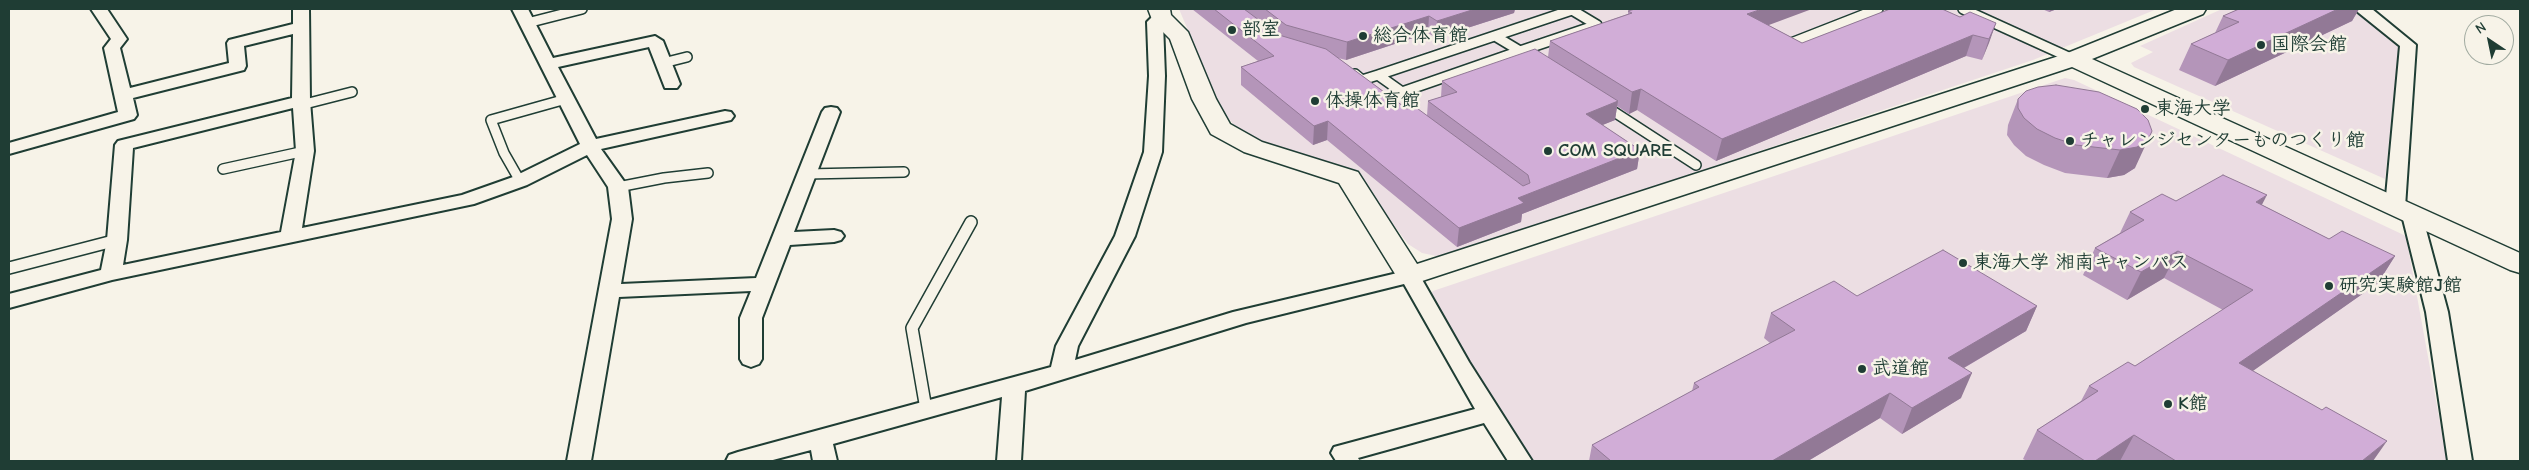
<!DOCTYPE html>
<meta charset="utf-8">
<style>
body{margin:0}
#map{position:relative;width:2529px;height:470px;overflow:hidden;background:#f7f3e8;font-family:"Comic Neue",sans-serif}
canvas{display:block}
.frame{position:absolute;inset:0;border:10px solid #1f3d34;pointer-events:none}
.north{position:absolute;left:2464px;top:15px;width:50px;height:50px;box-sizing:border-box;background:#f7f3e8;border:1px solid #a1aaa0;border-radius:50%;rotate:326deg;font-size:14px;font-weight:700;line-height:20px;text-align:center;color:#1f3d34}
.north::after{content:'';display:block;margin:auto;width:18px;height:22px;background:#1f3d34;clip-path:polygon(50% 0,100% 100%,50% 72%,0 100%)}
</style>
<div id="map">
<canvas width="2529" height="470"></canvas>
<div class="frame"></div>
<div class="north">N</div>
</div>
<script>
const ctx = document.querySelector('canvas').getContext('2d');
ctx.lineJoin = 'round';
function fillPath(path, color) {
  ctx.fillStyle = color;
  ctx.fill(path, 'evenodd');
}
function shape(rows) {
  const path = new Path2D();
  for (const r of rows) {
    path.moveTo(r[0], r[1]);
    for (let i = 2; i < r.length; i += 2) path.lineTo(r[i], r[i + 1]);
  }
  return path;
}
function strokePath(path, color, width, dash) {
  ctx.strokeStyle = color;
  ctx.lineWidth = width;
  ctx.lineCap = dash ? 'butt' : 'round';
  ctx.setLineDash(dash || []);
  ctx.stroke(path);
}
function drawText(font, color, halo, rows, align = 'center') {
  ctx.font = font + ' "Comic Neue","Klee One",sans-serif';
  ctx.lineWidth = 5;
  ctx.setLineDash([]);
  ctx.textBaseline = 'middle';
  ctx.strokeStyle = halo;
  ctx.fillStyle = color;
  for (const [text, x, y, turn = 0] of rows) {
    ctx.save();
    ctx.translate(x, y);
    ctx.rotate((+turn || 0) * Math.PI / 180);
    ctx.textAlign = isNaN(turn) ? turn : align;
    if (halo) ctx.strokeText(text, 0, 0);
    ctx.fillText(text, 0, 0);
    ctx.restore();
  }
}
const built = shape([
 [1179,9,2157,9,2033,60,1441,257,1422,253,1408,244,1357,177,1257,141,1237,129,1225,114,1216,96],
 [2222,9,2359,9,2399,44,2385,179,2134,67,2131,63,2153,52,2140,46],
 [2065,78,2074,80,2406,236,2447,461,1534,461,1428,297,1433,291]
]);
const laneFar1 = shape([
 [1963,9,2073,59],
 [1572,10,1597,25],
 [527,23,582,9],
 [1495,36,1520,51,1402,92,1378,75,1575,9],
 [1786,45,1878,9],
 [1520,51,1597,25],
 [663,63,687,57],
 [1355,74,1362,80,1378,75],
 [301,105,352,92],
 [1605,106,1696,165],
 [223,169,305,151],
 [806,174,904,172],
 [520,181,504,153,491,120,566,99],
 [618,187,664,178,708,173]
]);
const lane = shape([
 [9,268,117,240],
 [926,409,912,328,971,222]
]);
const street = shape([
 [91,9,107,9,127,39,120,48,130,88,229,63,227,43,229,40,293,24,293,9,309,9,310,101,314,151,302,228,462,195,513,177,580,144,512,9,528,9,553,58,655,36,663,41,680,84,677,88,665,88,649,47,558,67,596,139,725,111,731,112,734,116,731,120,601,149,628,187,632,219,621,284,756,278,822,112,825,108,831,107,837,108,840,112,794,232,834,230,841,232,844,236,841,240,834,242,790,245,762,318,762,359,759,364,751,367,743,364,740,359,740,318,751,291,619,297,591,461,567,461,612,219,608,187,587,155,527,185,474,204,112,280,9,308,9,294,101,270,107,240,115,145,118,141,292,98,293,34,244,46,246,66,244,70,133,98,137,115,134,119,9,154,9,143,118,112,104,48,111,39,91,9],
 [293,108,296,151,281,232,123,265,127,240,133,148,293,108],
 [2354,9,2372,9,2416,45,2405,207,2402,211,2395,213,2388,211,2385,207,2400,46,2354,9],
 [1161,12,1169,17,1163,23,1165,76,1162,152,1135,236,1078,346,1075,360,1233,312,1410,270,1417,271,1420,276,1469,362,1532,461,1508,461,1484,423,1358,458,1360,461,1336,461,1331,453,1334,447,1475,409,1404,284,1246,323,1025,391,1021,461,997,461,1002,397,833,444,837,461,813,461,811,450,769,461,726,461,729,455,738,452,1051,367,1056,346,1115,236,1144,152,1149,76,1147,22,1155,14,1161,12],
 [2412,209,2419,211,2422,215,2448,312,2472,461,2448,461,2426,312,2402,215,2405,211,2412,209]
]);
const secondary = shape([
 [1148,9,1170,9,1171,15,1188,32,1216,99,1230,124,1262,142,1358,172,1417,264,2065,54,2177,9,2206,9,2203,14,2092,59,2520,253,2520,273,2510,270,2072,67,1410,285,1400,282,1339,183,1244,152,1211,134,1192,99,1170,39,1153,22,1148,9]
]);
const wall = shape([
 [1192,9,1515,9,1514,13,1436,38,1428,33,1346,60,1338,58,1407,109,1427,116,1428,101,1441,97,1442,81,1548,57,1550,41,1628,14,1628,11,1768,25,1802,43,1960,17,1996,23,1982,60,1966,56,1716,161,1637,110,1629,114,1617,106,1615,120,1602,125,1640,150,1637,169,1522,214,1521,222,1457,247,1327,140,1313,145,1241,85,1241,67,1258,61],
 [2042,9,2057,9,2049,12],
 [2239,9,2359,9,2352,21,2215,86,2179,70,2191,44,2215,33,2223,16],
 [2099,92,2135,168,2124,175,2107,178,2065,173,2044,165,2026,156,2014,145,2007,135,2008,125,2018,99],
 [2176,201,2262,205,2329,239,2395,256,2378,283,2252,371,2373,461,2027,461,2023,459,2037,430,2081,401,2089,386,2135,366,2223,310,2164,278,2127,300,2083,275,2095,248,2120,233,2130,212],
 [1857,296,2037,306,2026,331,1964,368,1961,398,1902,434,1880,418,1808,461,1589,461,1592,445,1692,391,1694,383,1770,343,1764,338,1771,313]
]);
const shadedWall = shape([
 [1475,9,1515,9,1514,13,1436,38,1437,21],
 [1762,9,1812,9,1742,35,1747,14],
 [2051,9,2057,9,2049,12],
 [2338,9,2359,9,2352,21,2215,86,2228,60],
 [1429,16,1428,33,1346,60,1347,42],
 [1996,23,1989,43,1982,60,1989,39],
 [1973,35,1966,56,1716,161,1722,139],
 [1641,89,1637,110,1629,114,1632,92],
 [1618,101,1615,120,1583,133,1586,114],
 [1328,121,1327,140,1313,145,1314,126],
 [2152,131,2135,168,2124,175,2107,178,2120,150],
 [1640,150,1637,169,1522,214,1521,222,1457,247,1459,228,1518,198],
 [2267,195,2253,222,2256,202],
 [2178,251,2164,278,2127,300,2141,272],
 [2395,256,2378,283,2223,392,2239,363],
 [2037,306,2026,331,1938,383,1948,358],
 [1972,373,1961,398,1902,434,1912,408],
 [1890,393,1880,418,1808,461,1772,461],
 [2134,435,2120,461,2095,461],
 [2387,441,2373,461,2362,461]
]);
const building = shape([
 [1214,9,1244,9,1279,35,1326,49,1407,109,1414,106,1523,186,1530,183,1528,175,1428,101,1457,92,1442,81,1535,49,1618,101,1586,114,1640,150,1518,198,1524,203,1459,228,1328,121,1314,126,1241,67,1274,56,1214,9],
 [1265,9,1475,9,1437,21,1429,16,1347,42,1286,25,1265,9],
 [1635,9,1762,9,1747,14,1802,43,1890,9,1942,9,1960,17,1970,12,1996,23,1989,39,1973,35,1722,139,1641,89,1632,92,1550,41,1632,13,1628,11,1635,9],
 [2239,9,2338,9,2228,60,2191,44,2239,22,2223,16,2239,9],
 [2056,85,2099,92,2137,109,2148,120,2152,131,2148,140,2137,147,2120,150,2076,145,2055,138,2037,129,2024,118,2018,108,2018,99,2026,91,2038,87,2056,85],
 [2223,175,2267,195,2256,202,2329,239,2342,231,2395,256,2239,363,2322,410,2326,407,2387,441,2362,461,2176,461,2134,435,2095,461,2085,461,2037,430,2098,391,2089,386,2128,362,2135,366,2253,290,2178,251,2141,272,2095,248,2144,220,2130,212,2162,194,2176,201,2223,175],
 [1943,250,2037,306,1948,358,1972,373,1912,408,1890,393,1772,461,1611,461,1592,445,1699,387,1694,383,1795,330,1771,313,1834,281,1857,296,1943,250]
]);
const markers = [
 [1232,30,5,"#1f3d34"],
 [1363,36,5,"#1f3d34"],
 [2261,45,5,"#1f3d34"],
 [1315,101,5,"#1f3d34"],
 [2145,109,5,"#1f3d34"],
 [2070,141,5,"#1f3d34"],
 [1548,151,5,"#1f3d34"],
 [1963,263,5,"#1f3d34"],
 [2329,286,5,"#1f3d34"],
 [1862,369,5,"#1f3d34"],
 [2168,404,5,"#1f3d34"]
];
const poiNames = [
 ["部室",1242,30],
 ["総合体育館",1373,36],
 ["国際会館",2271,45],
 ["体操体育館",1325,101],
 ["東海大学",2155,109],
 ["チャレンジセンターものつくり館",2080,141],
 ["COM SQUARE",1558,151],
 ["東海大学 湘南キャンパス",1973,263],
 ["研究実験館J館",2339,286],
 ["武道館",1872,369],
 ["K館",2178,404]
];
fillPath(built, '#ecdee3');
strokePath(laneFar1, '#1f3d34', 12);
strokePath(lane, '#1f3d34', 14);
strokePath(street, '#1f3d34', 4);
strokePath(secondary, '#1f3d34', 3);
strokePath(laneFar1, '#f7f3e8', 9);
strokePath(lane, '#f7f3e8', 11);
fillPath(street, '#f7f3e8');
fillPath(secondary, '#f7f3e8');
fillPath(wall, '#b495b9');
fillPath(shadedWall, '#927996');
fillPath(building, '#d1add7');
strokePath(building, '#927996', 1);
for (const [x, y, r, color] of markers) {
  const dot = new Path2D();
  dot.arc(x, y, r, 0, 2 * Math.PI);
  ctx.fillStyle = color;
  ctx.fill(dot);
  strokePath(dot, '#f7f3e8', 2);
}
drawText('bold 19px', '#1f3d34', '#f7f3e8', poiNames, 'left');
</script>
